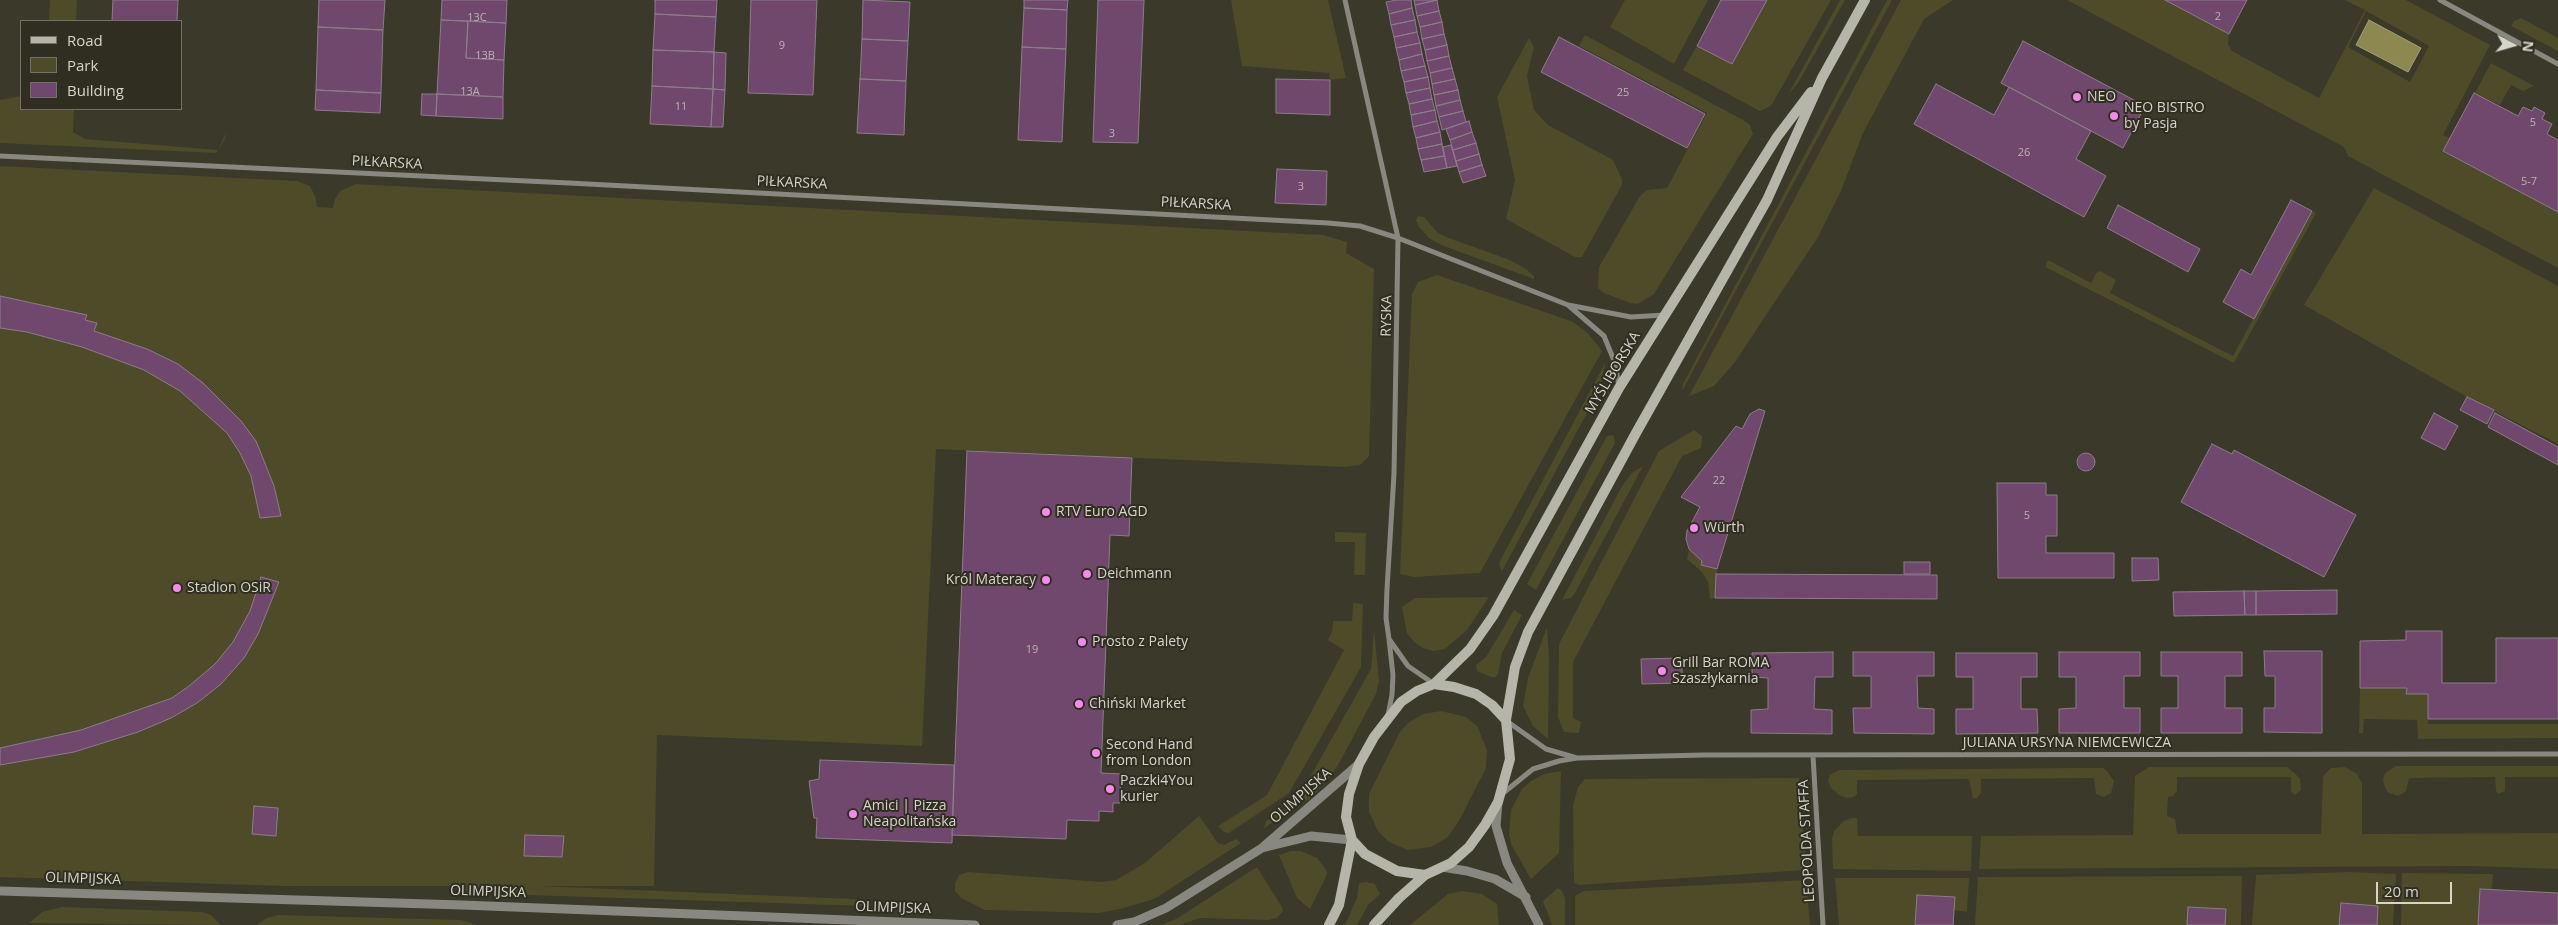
<!DOCTYPE html>
<meta charset="utf-8">
<style>
body{margin:0}
#map{position:relative;width:2558px;height:925px;overflow:hidden;background:#3a392a;font-family:"Open Sans",sans-serif}
canvas{display:block}
.legend{position:absolute;left:20px;top:20px;width:162px;height:90px;box-sizing:border-box;background:#302e20;border:1px solid #727165;margin:0;padding:6px 9px;list-style:none;font-size:15px;color:#d5d5cc}
.legend li{display:flex;align-items:center;gap:10px;height:25px}
.legend b{width:25px;border:1px solid #727165}
.north{position:absolute;left:2488px;top:20px;width:50px;height:50px;-webkit-text-stroke:4px #302e20;paint-order:stroke;rotate:96deg;font-size:14px;font-weight:700;line-height:20px;text-align:center;color:#d5d5cc}
.north::after{content:'';display:block;margin:auto;width:18px;height:22px;background:#d5d5cc;clip-path:polygon(50% 0,100% 100%,50% 72%,0 100%)}
.scale{position:absolute;left:2376px;top:882px;width:76px;height:22px;box-sizing:border-box;border:2px solid #d5d5cc;border-top:0;padding-left:6px;font-size:15px;line-height:18px;white-space:nowrap;color:#d5d5cc;-webkit-text-stroke:4px #302e20;paint-order:stroke}
</style>
<div id="map">
<canvas width="2558" height="925"></canvas>
<ul class="legend">
<li><b style="height:6px;background:#b5b5a9"></b>Road</li>
<li><b style="height:14px;background:#4e4b28"></b>Park</li>
<li><b style="height:14px;background:#71486d"></b>Building</li>
</ul>
<div class="north">N</div>
<div class="scale">20 m</div>
</div>
<script>
const ctx = document.querySelector('canvas').getContext('2d');
ctx.lineJoin = 'round';
function fillPath(path, color) {
  ctx.fillStyle = color;
  ctx.fill(path, 'evenodd');
}
function shape(rows) {
  const path = new Path2D();
  for (const r of rows) {
    if (r.length === 3) {
      path.moveTo(r[0] + r[2], r[1]);
      path.arc(r[0], r[1], r[2], 0, 2 * Math.PI);
      continue;
    }
    path.moveTo(r[0], r[1]);
    for (let i = 2; i < r.length; i += 2) path.lineTo(r[i], r[i + 1]);
  }
  return path;
}
function strokePath(path, color, width, dash) {
  ctx.strokeStyle = color;
  ctx.lineWidth = width;
  ctx.lineCap = dash ? 'butt' : 'round';
  ctx.setLineDash(dash || []);
  ctx.stroke(path);
}
function drawText(font, color, halo, rows, align = 'center') {
  ctx.font = font + ' "Open Sans",sans-serif';
  ctx.lineWidth = 4;
  ctx.setLineDash([]);
  ctx.textBaseline = 'middle';
  ctx.strokeStyle = halo;
  ctx.fillStyle = color;
  for (const [text, x, y, turn = 0] of rows) {
    ctx.save();
    ctx.translate(x, y);
    ctx.rotate((+turn || 0) * Math.PI / 180);
    ctx.textAlign = isNaN(turn) ? turn : align;
    if (halo) ctx.strokeText(text, 0, 0);
    ctx.fillText(text, 0, 0);
    ctx.restore();
  }
}
const green = shape([
 [50,0,77,0,76,21,49,21],
 [1231,0,1328,0,1346,78,1330,80,1329,73,1242,66],
 [1625,0,1708,0,1674,64,1610,27],
 [1767,0,1831,0,1771,106,1760,111,1683,70,1697,46,1732,64],
 [1840,0,1845,0,1798,83,1788,95],
 [1887,0,1892,0,1682,391,1683,384],
 [1901,0,1953,0,1924,19,1863,133,1841,191,1818,237,1735,362,1714,386,1689,396],
 [2067,0,2165,0,2229,34,2228,44,2232,51,2319,98,2365,10,2345,0,2406,0,2490,45,2443,135,2450,138,2443,151,2558,212,2558,268,2348,156,2344,147],
 [2366,11,2429,46,2410,82,2348,47],
 [2521,18,2558,38,2558,51,2511,26,2514,21],
 [1585,35,1743,120,1750,125,1753,134,1654,294,1638,304,1630,303,1604,293,1598,288,1599,267,1640,196,1647,190,1667,188,1707,113,1579,46],
 [1529,38,1534,47,1527,76,1534,110,1548,125,1613,160,1622,179,1622,185,1582,257,1575,257,1506,219,1515,180,1497,97],
 [2491,63,2534,86,2523,91,2511,85,2500,105,2475,93],
 [21,96,21,109,74,109,73,132,85,139,218,150,226,133,225,139,216,153,0,143,0,100],
 [0,166,297,181,310,186,315,196,317,207,333,208,335,199,340,191,356,184,1323,235,1347,242,1346,253,1374,269,1369,456,1360,465,1344,467,936,449,922,746,657,735,654,886,539,886,853,899,861,900,865,906,467,893,464,886,283,886,0,877],
 [2374,188,2558,286,2558,444,2467,397,2304,305],
 [2312,211,2316,213,2234,363,2045,267,2048,260,2091,283,2097,272,2100,271,2116,280,2110,293,2233,356],
 [1418,216,1424,217,1438,233,1449,238,1510,260,1526,269,1534,276,1534,279,1441,245,1429,238,1419,227,1416,220],
 [1437,275,1571,321,1587,332,1602,351,1480,573,1414,577,1400,574,1412,294,1418,282],
 [1605,363,1600,389,1502,571,1499,564,1501,559],
 [1694,430,1702,436,1701,448,1682,456,1573,662,1573,718,1581,722,1579,733,1564,732,1558,717,1559,644,1659,451],
 [1612,435,1614,437,1615,443,1536,590,1527,584,1607,436],
 [1643,466,1575,593,1571,598,1562,600,1622,486,1632,473],
 [1335,532,1366,533,1365,575,1354,575,1355,542,1335,542],
 [1689,549,1702,561,1702,565,1717,569,1715,598,1710,599,1708,582,1702,572,1687,559],
 [1489,597,1467,630,1445,649,1433,651,1423,648,1414,642,1407,633,1402,607,1415,598],
 [1353,603,1363,604,1361,667,1289,793,1229,833,1224,832,1218,826,1267,795,1344,650,1328,640,1332,632,1333,621,1352,621],
 [1514,610,1522,615,1502,653,1498,674,1496,677,1491,677,1477,671,1476,665,1486,657],
 [1547,627,1549,658,1548,739,1533,726,1523,706,1528,678],
 [1374,630,1379,681,1376,694,1343,756,1333,773,1312,797,1264,828,1266,821,1292,804,1299,797,1368,674,1371,669],
 [2360,688,2407,688,2407,694,2428,694,2428,724,2558,724,2558,738,2418,739,2417,720,2364,719,2363,733,2359,733],
 [1441,711,1466,717,1477,726,1487,750,1486,768,1460,819,1448,837,1431,847,1408,850,1389,842,1378,831,1369,812,1369,794,1400,732,1408,723,1423,714],
 [2396,766,2558,766,2558,777,2505,777,2505,791,2498,794,2496,791,2495,777,2409,778,2406,791,2398,796,2387,792,2383,781,2385,773],
 [2149,767,2287,767,2300,778,2301,790,2295,795,2291,792,2291,777,2177,777,2177,791,2173,796,2168,797,2167,816,2175,819,2177,834,2321,834,2323,776,2331,768,2345,767,2357,774,2362,783,2362,834,2558,833,2558,869,2469,866,1979,869,1981,836,2133,835,2135,776],
 [2077,768,2103,768,2107,771,2114,781,2111,793,2104,797,2096,794,2094,778,1981,779,1981,793,1977,798,1973,798,1969,779,1857,780,1857,794,1854,797,1847,798,1839,795,1831,788,1828,781,1830,775,1839,770],
 [1561,771,1559,853,1531,879,1512,846,1509,835,1511,810,1522,789,1531,781,1544,774],
 [1799,778,1806,870,1579,885,1574,883,1573,806,1578,787,1585,779],
 [1199,816,1218,843,1224,845,1236,839,1241,843,1154,899,1124,908,1099,913,985,910,961,898,955,891,955,883,959,875,968,872,1102,882,1116,880,1145,863],
 [1851,818,1857,818,1858,836,1972,836,1971,871,1833,869,1832,839,1834,831,1844,821],
 [1291,851,1301,851,1317,858,1327,871,1326,877,1310,909,1297,898,1279,855],
 [1257,867,1282,907,1283,911,1277,918,1268,920,1200,918,1179,925,1162,925,1176,919],
 [2349,872,2396,874,2393,925,2377,925,2378,906,2341,903,2339,925,2252,925,2256,875],
 [2402,873,2493,874,2492,889,2480,889,2478,925,2401,925],
 [2242,876,2241,925,2225,925,2226,909,2188,907,2187,925,1975,925,1978,877],
 [1835,878,1969,878,1967,912,1954,910,1954,897,1917,895,1915,925,1839,925],
 [1806,880,1810,925,1575,925,1575,896,1583,891],
 [1366,882,1375,884,1380,894,1368,905,1357,925,1345,925,1357,898,1359,883],
 [1558,888,1562,891,1565,898,1565,925,1552,925,1544,904,1543,901],
 [1463,891,1482,894,1497,904,1499,925,1410,925,1448,894],
 [62,907,202,912,211,915,221,925,29,923,42,912],
 [278,915,461,920,478,925,256,925,267,918]
]);
const water = shape([
 [2369,20,2421,48,2408,72,2356,45,2369,20]
]);
const building = shape([
 [113,0,178,0,177,21,112,21,113,0],
 [319,0,385,0,383,30,318,27,319,0],
 [442,0,507,0,506,23,441,20,442,0],
 [655,0,717,0,716,17,655,14,655,0],
 [751,0,817,0,813,95,748,93,751,0],
 [863,0,910,2,908,41,862,39,863,0],
 [1024,0,1068,0,1067,10,1024,8,1024,0],
 [1098,0,1144,0,1138,143,1093,142,1098,0],
 [1397,0,1411,0,1412,8,1389,14,1386,2,1397,0],
 [1414,0,1437,0,1415,5,1414,0],
 [1437,0,1439,11,1417,16,1415,5,1437,0],
 [1721,0,1767,0,1732,64,1697,46,1721,0],
 [2165,0,2247,0,2229,34,2165,0],
 [1024,8,1067,10,1066,49,1022,47,1024,8],
 [1412,8,1415,20,1391,25,1389,14,1412,8],
 [1439,11,1442,22,1420,27,1417,16,1439,11],
 [655,14,716,17,714,52,653,50,655,14],
 [441,20,468,21,466,58,504,60,503,97,437,94,441,20],
 [1415,20,1417,32,1394,37,1391,25,1415,20],
 [468,21,506,23,504,60,466,58,468,21],
 [1442,22,1444,34,1422,39,1420,27,1442,22],
 [318,27,383,30,381,93,316,90,318,27],
 [1417,32,1420,43,1396,48,1394,37,1417,32],
 [1444,34,1447,45,1425,50,1422,39,1444,34],
 [1559,37,1705,114,1687,148,1541,72,1559,37],
 [862,39,908,41,906,81,860,79,862,39],
 [2023,41,2145,106,2123,148,2001,83,2023,41],
 [1420,43,1422,54,1399,60,1396,48,1420,43],
 [1447,45,1449,56,1427,61,1425,50,1447,45],
 [1022,47,1066,49,1062,142,1018,140,1022,47],
 [653,50,714,52,713,89,652,86,653,50],
 [714,52,726,53,725,90,713,89,714,52],
 [1422,54,1425,66,1401,71,1399,60,1422,54],
 [1449,56,1452,68,1430,73,1427,61,1449,56],
 [1425,66,1428,77,1404,82,1401,71,1425,66],
 [1452,68,1455,79,1432,84,1430,73,1452,68],
 [1428,77,1430,88,1406,93,1404,82,1428,77],
 [860,79,906,81,904,135,857,133,860,79],
 [1276,79,1330,80,1330,115,1276,113,1276,79],
 [1455,79,1458,90,1434,95,1432,84,1455,79],
 [1936,84,1994,115,2009,87,2091,131,2076,159,2106,176,2084,217,1914,124,1936,84],
 [652,86,713,89,711,127,650,124,652,86],
 [1430,88,1432,99,1409,104,1406,93,1430,88],
 [713,89,725,90,723,127,711,127,713,89],
 [316,90,381,93,380,113,315,110,316,90],
 [1458,90,1460,100,1436,106,1434,95,1458,90],
 [2474,93,2518,116,2523,107,2532,111,2534,107,2545,113,2542,119,2552,124,2547,134,2558,140,2558,212,2443,151,2474,93],
 [422,94,437,94,436,116,421,115,422,94],
 [437,94,503,97,503,119,436,116,437,94],
 [1432,99,1435,110,1411,115,1409,104,1432,99],
 [1460,100,1463,111,1439,117,1436,106,1460,100],
 [1435,110,1437,121,1413,127,1411,115,1435,110],
 [1463,111,1466,122,1442,130,1439,117,1463,111],
 [1437,121,1440,132,1416,138,1413,127,1437,121],
 [1469,121,1472,132,1450,140,1446,129,1469,121],
 [1440,132,1442,144,1418,149,1416,138,1440,132],
 [1472,132,1476,143,1453,150,1450,140,1472,132],
 [1476,143,1479,154,1456,161,1453,150,1476,143],
 [1442,144,1444,156,1421,160,1418,149,1442,144],
 [1451,145,1457,166,1447,168,1443,147,1451,145],
 [1479,154,1482,165,1459,172,1456,161,1479,154],
 [1444,156,1447,168,1424,172,1421,160,1444,156],
 [1482,165,1486,176,1463,183,1459,172,1482,165],
 [1277,169,1327,171,1326,205,1275,203,1277,169],
 [2291,200,2312,211,2254,319,2223,302,2241,269,2251,275,2291,200],
 [2118,205,2200,249,2188,272,2107,228,2118,205],
 [0,296,87,315,85,320,97,323,94,331,147,349,178,364,203,383,241,421,256,441,274,486,281,516,260,518,251,476,240,453,227,433,180,391,144,370,82,347,27,332,0,328,0,296],
 [2467,397,2494,410,2487,424,2460,410,2467,397],
 [1759,409,1765,411,1717,569,1701,565,1702,561,1689,549,1686,539,1687,531,1700,507,1681,497,1736,426,1742,429,1750,414,1759,409],
 [2434,413,2458,426,2445,450,2421,438,2434,413],
 [2495,413,2558,447,2558,465,2488,427,2495,413],
 [2212,444,2232,454,2234,450,2356,515,2324,577,2181,502,2212,444],
 [967,451,1132,458,1129,536,1110,535,1101,773,1121,774,1120,803,1113,803,1113,812,1099,811,1099,821,1067,820,1066,839,952,835,967,451],
 [2086,462,9],
 [1997,483,2046,483,2046,495,2057,495,2057,536,2046,536,2046,553,2114,553,2114,578,1998,578,1997,483],
 [2132,558,2158,558,2159,580,2132,581,2132,558],
 [1904,562,1930,562,1930,574,1904,574,1904,562],
 [1716,574,1937,575,1937,599,1715,598,1716,574],
 [261,577,279,582,258,634,244,658,221,684,197,703,171,718,138,732,74,752,0,765,0,748,81,730,172,698,189,686,215,664,233,642,250,611,261,577],
 [2337,590,2337,614,2256,615,2256,591,2337,590],
 [2244,591,2256,591,2256,615,2245,615,2244,591],
 [2244,591,2245,615,2174,616,2173,592,2244,591],
 [2406,631,2442,631,2442,683,2496,683,2496,638,2558,638,2558,719,2428,719,2428,694,2406,694,2407,688,2360,688,2360,641,2406,640,2406,631],
 [2264,651,2322,651,2322,733,2264,732,2264,708,2275,708,2275,676,2265,676,2264,651],
 [1833,652,1833,677,1815,677,1814,709,1832,710,1832,734,1751,733,1751,710,1768,709,1768,678,1752,677,1752,653,1833,652],
 [1853,652,1934,652,1934,676,1917,676,1918,708,1934,709,1934,734,1854,733,1853,708,1871,708,1871,676,1853,676,1853,652],
 [2059,652,2140,652,2140,676,2124,676,2124,708,2140,708,2140,733,2059,733,2059,709,2076,708,2076,677,2059,677,2059,652],
 [2161,652,2242,652,2242,676,2225,676,2225,708,2242,708,2242,733,2161,733,2161,708,2178,708,2178,676,2161,676,2161,652],
 [1956,653,2037,653,2037,677,2021,677,2021,709,2037,709,2038,733,1956,734,1956,709,1973,709,1973,677,1956,677,1956,653],
 [1682,658,1682,683,1642,684,1641,659,1682,658],
 [820,760,954,765,952,843,816,838,817,818,814,818,809,781,819,779,820,760],
 [254,806,278,808,276,836,252,834,254,806],
 [525,835,564,836,562,857,524,856,525,835],
 [2480,889,2558,893,2558,925,2478,925,2480,889],
 [1917,895,1955,897,1953,925,1915,925,1917,895],
 [2341,903,2378,906,2377,925,2339,925,2341,903],
 [2188,907,2226,909,2225,925,2187,925,2188,907]
]);
const minor = shape([
 [1345,0,1398,238,1394,474,1387,589,1386,618,1389,639],
 [2440,0,2558,64],
 [0,156,569,183,1328,223,1360,226,1398,238,1568,305],
 [1619,387,1615,363,1604,336,1568,305,1631,317,1664,315],
 [1388,715,1392,695,1393,675,1389,639,1408,666,1434,684],
 [1813,756,1823,925],
 [1577,758,1704,755,2558,754],
 [1502,794,1533,769,1559,761,1577,758,1546,749,1508,722]
]);
const tertiary = shape([
 [1498,802,1496,826,1507,863,1539,925],
 [1352,840,1311,836,1262,848,1359,764],
 [1442,867,1467,871,1495,879,1526,897],
 [0,891,462,905,975,925],
 [1117,925,1134,922,1166,908,1262,848]
]);
const secondary = shape([
 [1434,684,1470,649,1493,616,1619,388,1777,137,1811,92],
 [1434,684,1454,687,1476,694,1492,705,1506,720,1510,759,1498,802,1485,825,1469,847,1451,863,1425,875,1397,871,1365,854,1352,840,1346,817,1349,794,1359,764,1374,737,1401,702,1417,691,1434,684],
 [1506,720,1515,667,1528,632,1636,433,1767,200,1822,78,1865,0],
 [1329,925,1339,905,1352,840],
 [1374,925,1399,898,1425,875]
]);
const markers = [
 [2077,97,5,"#f689ed"],
 [2114,116,5,"#f689ed"],
 [1046,512,5,"#f689ed"],
 [1694,528,5,"#f689ed"],
 [1087,574,5,"#f689ed"],
 [1046,580,5,"#f689ed"],
 [177,588,5,"#f689ed"],
 [1082,642,5,"#f689ed"],
 [1662,671,5,"#f689ed"],
 [1079,704,5,"#f689ed"],
 [1096,753,5,"#f689ed"],
 [1110,789,5,"#f689ed"],
 [853,814,5,"#f689ed"]
];
const numberNames = [
 ["2",2218,17],
 ["13C",477,18],
 ["9",782,46],
 ["13B",485,56],
 ["13A",470,92],
 ["25",1623,93],
 ["11",681,107],
 ["5",2533,123],
 ["3",1112,134],
 ["26",2024,153],
 ["5-7",2529,182],
 ["3",1301,187],
 ["22",1719,481],
 ["5",2027,516],
 ["19",1032,650]
];
const poiNames = [
 ["NEO",2087,97],
 ["NEO BISTRO",2124,108],
 ["by Pasja",2124,124],
 ["RTV Euro AGD",1056,512],
 ["Würth",1704,528],
 ["Deichmann",1097,574],
 ["Król Materacy",1036,580,"right"],
 ["Stadion OSiR",187,588],
 ["Prosto z Palety",1092,642],
 ["Grill Bar ROMA",1672,663],
 ["Szaszłykarnia",1672,679],
 ["Chiński Market",1089,704],
 ["Second Hand",1106,745],
 ["from London",1106,761],
 ["Paczki4You",1120,781],
 ["kurier",1120,797],
 ["Amici | Pizza",863,806],
 ["Neapolitańska",863,822]
];
const streetNames = [
 ["PIŁKARSKA",387,163,3],
 ["PIŁKARSKA",792,183,3],
 ["PIŁKARSKA",1196,204,3],
 ["RYSKA",1387,316,-89],
 ["MYŚLIBORSKA",1613,373,-59],
 ["JULIANA URSYNA NIEMCEWICZA",2067,743],
 ["OLIMPIJSKA",1301,796,-41],
 ["LEOPOLDA STAFFA",1807,841,-93],
 ["OLIMPIJSKA",83,879,2],
 ["OLIMPIJSKA",488,892,2],
 ["OLIMPIJSKA",893,908,2]
];
fillPath(green, '#4e4b28');
fillPath(water, '#8d884f');
strokePath(water, '#a39f74', 1);
fillPath(building, '#71486d');
strokePath(building, '#8b7d89', 1);
strokePath(minor, '#888880', 5);
strokePath(tertiary, '#888880', 9);
strokePath(secondary, '#b5b5a9', 10);
for (const [x, y, r, color] of markers) {
  const dot = new Path2D();
  dot.arc(x, y, r, 0, 2 * Math.PI);
  ctx.fillStyle = color;
  ctx.fill(dot);
  strokePath(dot, '#302e20', 2);
}
drawText('11px', '#bcb2b4', null, numberNames);
drawText('14px', '#d5d5cc', '#302e20', poiNames, 'left');
drawText('14px', '#d5d5cc', '#302e20', streetNames);
</script>
